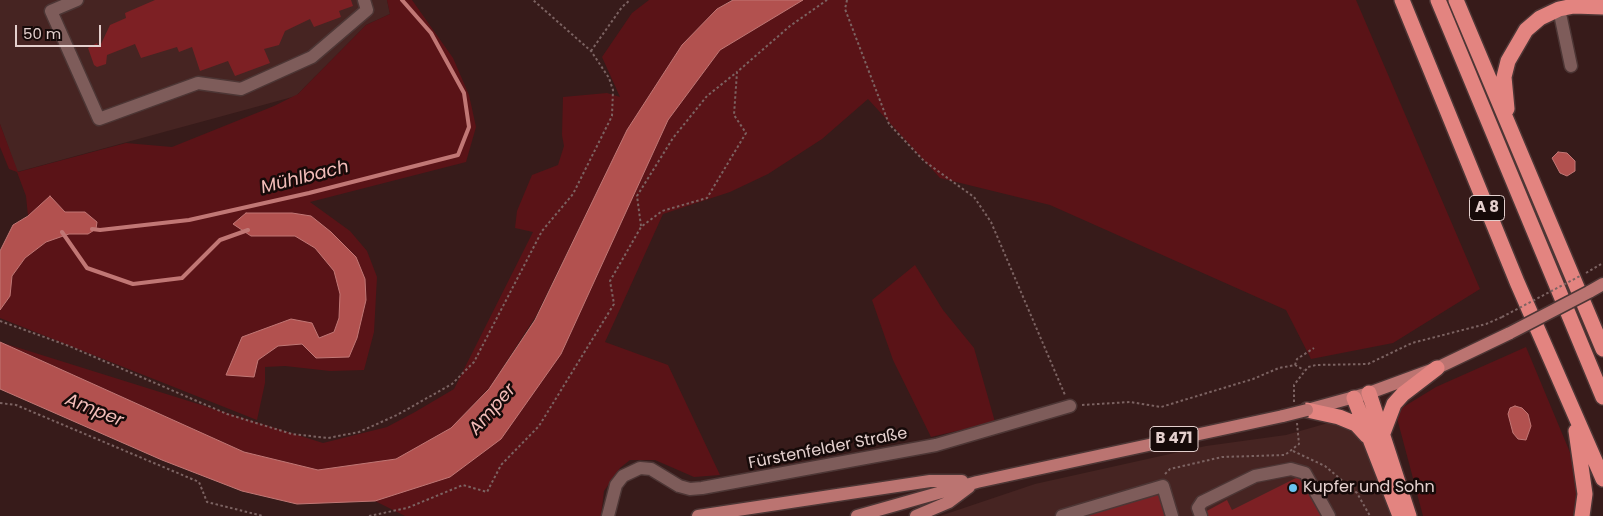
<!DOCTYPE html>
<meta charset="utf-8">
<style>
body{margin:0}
#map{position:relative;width:1603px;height:516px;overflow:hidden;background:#371b1a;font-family:Poppins,sans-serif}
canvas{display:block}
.scale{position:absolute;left:15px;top:25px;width:86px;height:22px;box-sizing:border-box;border:2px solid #e4d0ce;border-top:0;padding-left:6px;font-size:15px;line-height:18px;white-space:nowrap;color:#e4d0ce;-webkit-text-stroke:4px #160a09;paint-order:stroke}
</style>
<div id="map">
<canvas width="1603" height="516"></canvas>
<div class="scale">50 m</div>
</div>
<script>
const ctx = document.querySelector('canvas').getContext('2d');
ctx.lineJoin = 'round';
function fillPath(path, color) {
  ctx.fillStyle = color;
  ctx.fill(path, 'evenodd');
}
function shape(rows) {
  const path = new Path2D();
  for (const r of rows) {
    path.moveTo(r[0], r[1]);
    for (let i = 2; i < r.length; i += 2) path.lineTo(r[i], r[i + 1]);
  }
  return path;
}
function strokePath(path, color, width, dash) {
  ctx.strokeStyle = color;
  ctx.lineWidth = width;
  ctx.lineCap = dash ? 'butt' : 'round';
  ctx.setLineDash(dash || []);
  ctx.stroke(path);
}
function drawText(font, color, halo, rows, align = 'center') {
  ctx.font = font + ' Poppins,sans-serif';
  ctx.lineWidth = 5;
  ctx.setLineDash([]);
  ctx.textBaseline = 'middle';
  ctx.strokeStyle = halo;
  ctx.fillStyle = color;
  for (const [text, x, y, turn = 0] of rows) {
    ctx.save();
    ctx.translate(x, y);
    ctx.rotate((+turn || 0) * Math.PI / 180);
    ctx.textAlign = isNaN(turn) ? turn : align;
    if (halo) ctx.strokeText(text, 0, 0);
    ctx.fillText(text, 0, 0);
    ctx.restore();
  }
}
const built = shape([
 [0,0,387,0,390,14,366,25,296,96,17,172,0,124],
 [1335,421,1365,438,1397,516,940,516,1035,484,1206,446,1286,435]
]);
const green = shape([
 [387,0,412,0,453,58,469,95,476,127,466,162,310,202,350,231,367,251,377,277,374,332,364,370,330,371,285,366,265,367,265,383,257,420,0,318,0,310,10,296,12,276,25,258,46,242,69,234,88,234,85,212,65,212,50,197,28,216,26,196,17,172,9,169,0,147,0,124,18,172,126,143,172,147,274,106,298,94,366,25,390,14],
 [649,0,731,0,717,9,682,45,627,130,536,316,490,387,451,428,396,459,318,470,244,452,0,342,323,443,387,427,415,412,454,389,533,232,515,228,517,211,532,175,558,165,564,146,562,135,563,97,607,93,620,97,602,57,632,13],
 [803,0,1356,0,1480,289,1393,343,1311,359,1286,310,1050,205,940,178,868,99,822,139,768,174,730,192,663,214,605,342,668,365,720,475,694,477,655,460,630,460,620,468,604,491,601,516,405,516,375,501,450,477,561,354,668,120,720,50],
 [915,265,943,310,974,348,995,422,931,437,893,360,872,300],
 [1526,347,1579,474,1579,504,1575,516,1423,516,1397,418,1400,409,1436,387]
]);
const water = shape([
 [733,0,803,0,720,50,668,120,561,354,501,439,450,477,375,501,297,504,242,491,162,460,0,389,0,342,244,452,318,470,396,459,451,428,489,389,535,320,627,130,682,45,717,9,733,0],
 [1558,152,1567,153,1575,161,1575,171,1567,176,1560,173,1552,158,1558,152],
 [50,196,65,212,85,212,97,222,96,229,88,234,69,234,46,242,25,258,12,276,10,296,0,310,0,251,13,225,28,216,50,196],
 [246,213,292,213,311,216,331,232,356,257,365,279,366,300,357,338,349,357,316,358,302,344,278,346,258,360,254,377,226,375,242,337,291,319,312,323,319,338,334,332,339,318,340,294,334,271,315,248,295,236,251,236,233,224,246,213],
 [1515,406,1522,408,1528,414,1531,426,1526,440,1518,439,1513,433,1508,414,1510,408,1515,406]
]);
const stream = shape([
 [92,229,100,230,189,220,309,193,458,155,469,127,464,93,431,33,402,0],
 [62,232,87,268,133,284,182,278,220,240,248,230]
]);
const building = shape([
 [155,0,351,0,353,6,339,11,341,17,314,27,310,19,285,31,279,45,264,49,270,63,235,76,228,61,200,71,192,47,179,52,177,47,141,58,135,44,107,55,106,64,97,67,94,65,88,48,97,43,98,46,101,44,110,25,126,18,125,13],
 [1302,475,1323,516,1204,516,1203,513,1227,500,1232,510],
 [1161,491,1169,516,1076,516]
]);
const path = shape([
 [847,0,845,9,889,124,924,161,974,197,991,222,1065,395],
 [591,51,622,7,630,0],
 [641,226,637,196,673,138,707,96,737,72],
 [1586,273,1603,263],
 [0,321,69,346,227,414,292,434,328,438,359,432,397,415,452,384,474,362,542,231,573,194,612,116,613,90,609,78,591,51,533,0],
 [1295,365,1297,359,1314,348],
 [1294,402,1294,385,1308,367,1316,365,1368,364,1412,343,1486,324,1502,317],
 [0,403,16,405,199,482,207,502,263,516],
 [1082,405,1130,402,1161,407,1253,379,1279,368,1295,365,1304,370],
 [1293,451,1325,466,1357,493,1370,516],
 [1165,474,1170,469,1222,457,1285,455,1299,444,1297,423],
 [369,516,407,508,463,485,487,492,501,465,539,426,614,304,610,281,641,227,662,211,707,198,746,133,734,115,737,72,790,26,827,0]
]);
const minor = shape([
 [77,0,51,11,99,119,198,83,241,89,312,57,367,10,364,0],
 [1559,9,1571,66],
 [608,516,616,485,623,476,640,468,651,469,679,486,690,489,702,488,936,445,1070,406],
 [1062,516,1163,486,1172,516],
 [1201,516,1198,508,1202,502,1255,476,1291,469,1305,473,1329,516]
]);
const major = shape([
 [1589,292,1603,284],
 [1307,410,1369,393,1437,368,1510,333],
 [698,516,930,481,962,481],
 [857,516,977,482,1283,416],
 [916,516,949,502,969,487]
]);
const highway = shape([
 [1402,0,1517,282,1603,479],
 [1438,0,1603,397],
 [1456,0,1603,349],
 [1507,109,1504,77,1508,61,1526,30,1540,18,1559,9,1574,6,1603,7],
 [1369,393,1409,516],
 [1354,398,1400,516],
 [1307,410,1339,417,1356,424,1367,436],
 [1576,431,1585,494,1582,516],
 [1383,433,1394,404,1403,394,1437,368]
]);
const pathBridge = shape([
 [1502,317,1580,276]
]);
const majorBridge = shape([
 [1510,333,1589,292],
 [1283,416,1307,410]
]);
const markers = [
 [1293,488,5,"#6ac3f1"]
];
const shields = [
 [1487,208,35],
 [1174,439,48]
];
const shieldNames = [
 ["A 8",1487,208],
 ["B 471",1174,439]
];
const streetNames = [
 ["Fürstenfelder Straße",828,449,-11]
];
const poiNames = [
 ["Kupfer und Sohn",1303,488]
];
const waterNames = [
 ["Mühlbach",305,178,-14],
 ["Amper",493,410,-49],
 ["Amper",94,411,22]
];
fillPath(built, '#462422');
fillPath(green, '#5a1317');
fillPath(water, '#b2514f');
strokePath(water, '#c17775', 1);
strokePath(stream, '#c17775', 4);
fillPath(building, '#7d2024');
strokePath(minor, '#4d3635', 15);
strokePath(major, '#4d3635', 15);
strokePath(highway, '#4d3635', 18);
strokePath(path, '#7c6362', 2, [2.5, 2.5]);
strokePath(minor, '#7e5c5a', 12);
strokePath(major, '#bb7471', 12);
strokePath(highway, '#e38480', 15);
strokePath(majorBridge, '#4d3635', 15, []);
strokePath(pathBridge, '#7c6362', 2, [2.5, 2.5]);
strokePath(majorBridge, '#bb7471', 12);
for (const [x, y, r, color] of markers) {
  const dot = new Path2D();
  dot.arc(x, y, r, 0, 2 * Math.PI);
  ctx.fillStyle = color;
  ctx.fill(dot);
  strokePath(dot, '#160a09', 2);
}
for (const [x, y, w] of shields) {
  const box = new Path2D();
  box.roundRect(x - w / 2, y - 12.5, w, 25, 4);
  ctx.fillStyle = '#160a09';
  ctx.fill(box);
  strokePath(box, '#e4d0ce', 1);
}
drawText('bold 15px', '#e4d0ce', null, shieldNames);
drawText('16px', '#e4d0ce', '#160a09', streetNames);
drawText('16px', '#e4d0ce', '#160a09', poiNames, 'left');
drawText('italic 18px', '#f3bdb9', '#160a09', waterNames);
</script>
